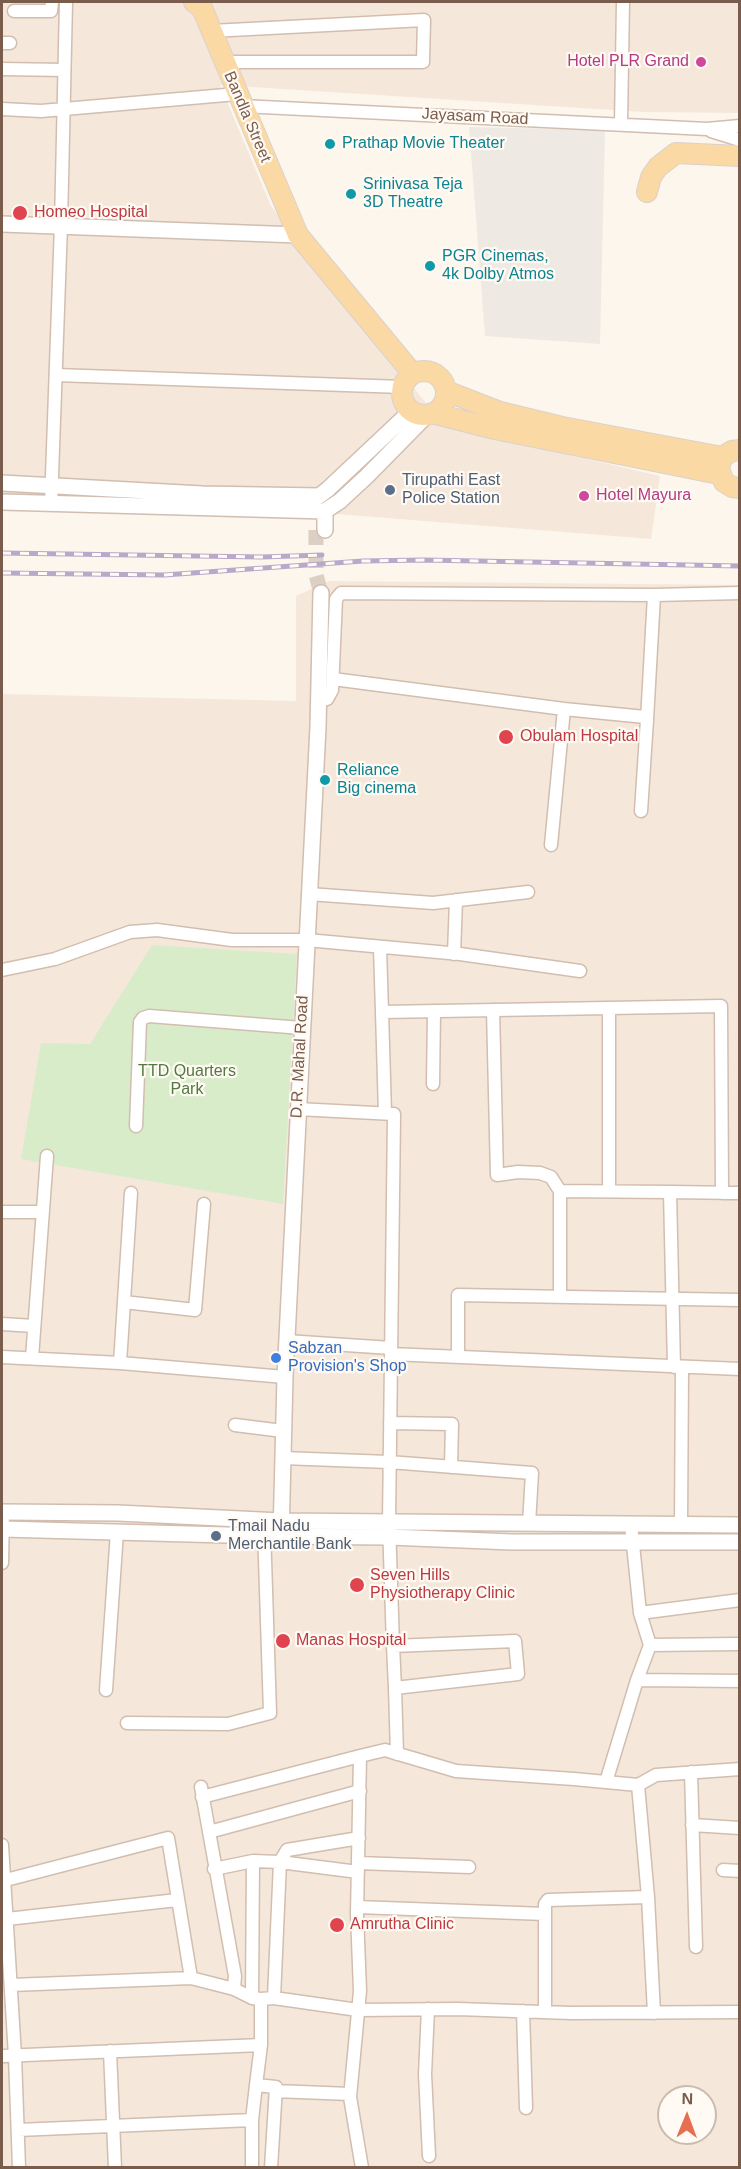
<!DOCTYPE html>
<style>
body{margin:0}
#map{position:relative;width:741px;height:2169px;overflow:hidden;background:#fdf6ec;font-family:Arial,sans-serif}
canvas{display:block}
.frame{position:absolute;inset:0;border:3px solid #7a5c4d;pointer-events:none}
.north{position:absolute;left:657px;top:2085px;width:60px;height:60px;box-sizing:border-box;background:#fffaf3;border:2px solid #cabbb1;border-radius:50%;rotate:1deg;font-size:16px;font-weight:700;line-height:24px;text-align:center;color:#7a5c4d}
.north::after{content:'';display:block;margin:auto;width:21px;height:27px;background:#e76f51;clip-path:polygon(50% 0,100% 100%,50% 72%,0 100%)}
</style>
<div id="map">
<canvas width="741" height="2169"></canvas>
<div class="frame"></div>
<div class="north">N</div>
</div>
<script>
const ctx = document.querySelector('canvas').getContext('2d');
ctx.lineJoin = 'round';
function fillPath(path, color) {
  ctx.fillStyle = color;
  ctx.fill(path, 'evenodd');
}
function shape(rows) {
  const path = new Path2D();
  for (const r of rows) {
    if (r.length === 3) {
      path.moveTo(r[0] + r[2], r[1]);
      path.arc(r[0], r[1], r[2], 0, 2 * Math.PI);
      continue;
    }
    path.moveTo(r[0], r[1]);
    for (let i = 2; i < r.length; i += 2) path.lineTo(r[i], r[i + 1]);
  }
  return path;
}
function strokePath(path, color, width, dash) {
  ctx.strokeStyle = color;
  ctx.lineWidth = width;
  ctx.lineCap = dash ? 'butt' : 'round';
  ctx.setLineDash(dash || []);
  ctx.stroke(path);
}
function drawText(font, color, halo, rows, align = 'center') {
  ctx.font = font + ' Arial,sans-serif';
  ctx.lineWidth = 4.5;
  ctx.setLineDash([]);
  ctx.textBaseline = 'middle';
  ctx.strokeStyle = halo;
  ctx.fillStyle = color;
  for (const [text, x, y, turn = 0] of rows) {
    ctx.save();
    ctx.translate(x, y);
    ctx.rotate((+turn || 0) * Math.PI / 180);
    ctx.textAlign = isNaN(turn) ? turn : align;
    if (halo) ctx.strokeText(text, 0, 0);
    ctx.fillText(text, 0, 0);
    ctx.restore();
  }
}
const residential = shape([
 [2,2,739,2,739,113,644,112,220,85,271,206,443,425,660,476,651,539,336,514,2,506],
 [329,581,739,585,739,2167,2,2168,2,694,296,701,296,596],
 [669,2097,705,2097,705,2133,669,2133]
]);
const industrial = shape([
 [469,127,605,130,600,344,485,336]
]);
const green = shape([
 [152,945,297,954,283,1204,21,1159,41,1043,90,1044]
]);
const tertiaryTunnel = shape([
 [316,530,316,575,321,593]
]);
const minor = shape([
 [14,11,51,11,52,2],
 [211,31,424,20,423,62,224,62],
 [2,43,10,43],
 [2,69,64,70],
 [242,106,707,129,740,126],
 [2,109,41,111,237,94],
 [621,124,623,2],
 [711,131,740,140],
 [56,375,403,387],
 [51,504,61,225,66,2],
 [333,679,564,709,645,717,647,720,641,811],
 [319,701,327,699,332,690,336,599,341,593,654,595,740,593],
 [647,720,654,595],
 [551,845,564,709],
 [309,894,433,903,528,892],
 [380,947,382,1012],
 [454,954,456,900],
 [2,970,55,959,130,932,157,930,232,940,307,940,460,954,580,971],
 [493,1010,497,1175,518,1172,540,1173,551,1177,560,1191],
 [433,1084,434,1011],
 [297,1109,394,1114,389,1523,393,1646],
 [385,1113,382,1012,721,1006,722,1193],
 [136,1126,140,1022,143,1018,149,1016,302,1028],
 [609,1191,609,1008],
 [670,1192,740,1193],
 [2,1212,43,1212],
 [560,1297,560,1191,670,1192,674,1367],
 [124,1302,195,1310,204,1204],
 [2,1324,34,1326],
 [286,1341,391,1348],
 [391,1354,740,1369],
 [2,1357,120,1363,285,1377],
 [458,1357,458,1295,740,1300],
 [32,1358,47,1156],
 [120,1363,131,1193],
 [390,1423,452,1424,451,1467],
 [235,1425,283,1431],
 [282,1458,389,1462,532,1473,529,1524],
 [631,1525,640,1613,740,1600],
 [681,1525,682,1368],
 [2,1563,3,1512],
 [640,1613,650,1645],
 [637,1680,740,1681],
 [395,1688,518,1674,515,1641,393,1646,395,1688,397,1754],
 [106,1690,117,1532],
 [127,1723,228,1724,270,1713,264,1529],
 [360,1756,385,1750,456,1771,574,1779,638,1785,656,1775,740,1769],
 [691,1772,696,1947],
 [606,1782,637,1680,650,1645,738,1644],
 [638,1785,648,1897,654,2013],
 [201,1787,235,1976,234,1989],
 [202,1797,360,1756,357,1914,360,1991,350,2097,362,2168],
 [692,1825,740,1828],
 [209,1832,360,1791],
 [2,1845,15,2056,19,2168],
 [358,1863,469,1867],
 [214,1869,253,1861,280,1862,287,1850,359,1838],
 [723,1870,740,1871],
 [2,1881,168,1838,191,1978],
 [357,1907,545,1914,545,2012],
 [545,1914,545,1904,548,1900,648,1897],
 [7,1919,177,1900],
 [11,1985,191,1978,234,1989,252,1998,261,1999],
 [252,1998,253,1861],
 [274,1998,358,2010,458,2009,571,2013,740,2012],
 [428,2009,425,2074,429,2156],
 [523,2011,526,2108],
 [110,2051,115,2168],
 [2,2056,261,2045],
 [256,2085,261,2045,261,1999,274,1998,280,1862,358,1872],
 [275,2091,350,2094],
 [18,2130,252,2120],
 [252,2168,252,2120,256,2085,276,2087,271,2168]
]);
const tertiary = shape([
 [2,224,298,235],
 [2,483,202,494,319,496,327,490,411,411],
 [2,502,325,511,340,501,367,476,427,415],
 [325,511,325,530],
 [2,1512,118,1513,281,1521,740,1525],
 [2,1529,264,1536,389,1537,512,1542,740,1542],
 [281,1536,285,1377,318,727,321,593]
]);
const primary = shape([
 [194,2,202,8,298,235,413,374],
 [647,192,651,177,658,167,676,153,740,156],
 [424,393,22],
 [446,391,500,412,562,427,722,457],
 [432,413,495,429,719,474],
 [740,450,732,451,722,457,719,469,724,482,732,487,740,488]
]);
const rail = shape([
 [2,553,262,557,322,555],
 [2,573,164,575,363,561,424,560,740,566]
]);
const markers = [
 [701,62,6,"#d1479c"],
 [330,144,6,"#0f9aa8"],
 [351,194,6,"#0f9aa8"],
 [20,213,8,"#e0444e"],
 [430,266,6,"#0f9aa8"],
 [390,490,6,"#5c6f8a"],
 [584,496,6,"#d1479c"],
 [506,737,8,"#e0444e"],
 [325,780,6,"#0f9aa8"],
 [276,1358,6,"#3f7fe0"],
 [216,1536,6,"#5c6f8a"],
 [357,1585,8,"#e0444e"],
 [283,1641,8,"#e0444e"],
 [337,1925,8,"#e0444e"]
];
const hotelNames = [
 ["Hotel PLR Grand",689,62],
 ["Hotel Mayura",596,496,"left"]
];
const streetNames = [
 ["Bandla Street",247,117,67],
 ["Jayasam Road",475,117,3],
 ["D.R. Mahal Road",300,1057,-87]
];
const cultureNames = [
 ["Prathap Movie Theater",342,144],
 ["Srinivasa Teja",363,185],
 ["3D Theatre",363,203],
 ["PGR Cinemas,",442,257],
 ["4k Dolby Atmos",442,275],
 ["Reliance",337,771],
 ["Big cinema",337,789]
];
const healthNames = [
 ["Homeo Hospital",34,213],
 ["Obulam Hospital",520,737],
 ["Seven Hills",370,1576],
 ["Physiotherapy Clinic",370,1594],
 ["Manas Hospital",296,1641],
 ["Amrutha Clinic",350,1925]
];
const serviceNames = [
 ["Tirupathi East",402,481],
 ["Police Station",402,499],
 ["Tmail Nadu",228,1527],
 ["Merchantile Bank",228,1545]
];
const parkNames = [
 ["TTD Quarters",187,1072],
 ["Park",187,1090]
];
const shopNames = [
 ["Sabzan",288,1349],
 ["Provision's Shop",288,1367]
];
fillPath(residential, '#f5e8da');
fillPath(industrial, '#efe9e4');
fillPath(green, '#d8ecc9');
strokePath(tertiaryTunnel, '#dcd0c4', 15, [15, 8]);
strokePath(minor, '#d1beb0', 15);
strokePath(tertiary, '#d1beb0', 18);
strokePath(primary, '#dad1cd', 22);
strokePath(minor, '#fff', 12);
strokePath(tertiary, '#fff', 15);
strokePath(primary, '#fbd9a5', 20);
strokePath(rail, '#b9a8c9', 5);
strokePath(rail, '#fffaf3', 3, [9]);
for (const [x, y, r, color] of markers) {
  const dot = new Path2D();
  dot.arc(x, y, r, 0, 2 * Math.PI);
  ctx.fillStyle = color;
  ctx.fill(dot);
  strokePath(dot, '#fffaf3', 2);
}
drawText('16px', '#b23c85', '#fffaf3', hotelNames, 'right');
drawText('16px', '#7a5c4d', '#fffaf3', streetNames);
drawText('16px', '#0d838f', '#fffaf3', cultureNames, 'left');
drawText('16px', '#be3a42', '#fffaf3', healthNames, 'left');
drawText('16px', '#4e5e75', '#fffaf3', serviceNames, 'left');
drawText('16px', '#537a41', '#fffaf3', parkNames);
drawText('16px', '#366cbe', '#fffaf3', shopNames, 'left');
</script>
